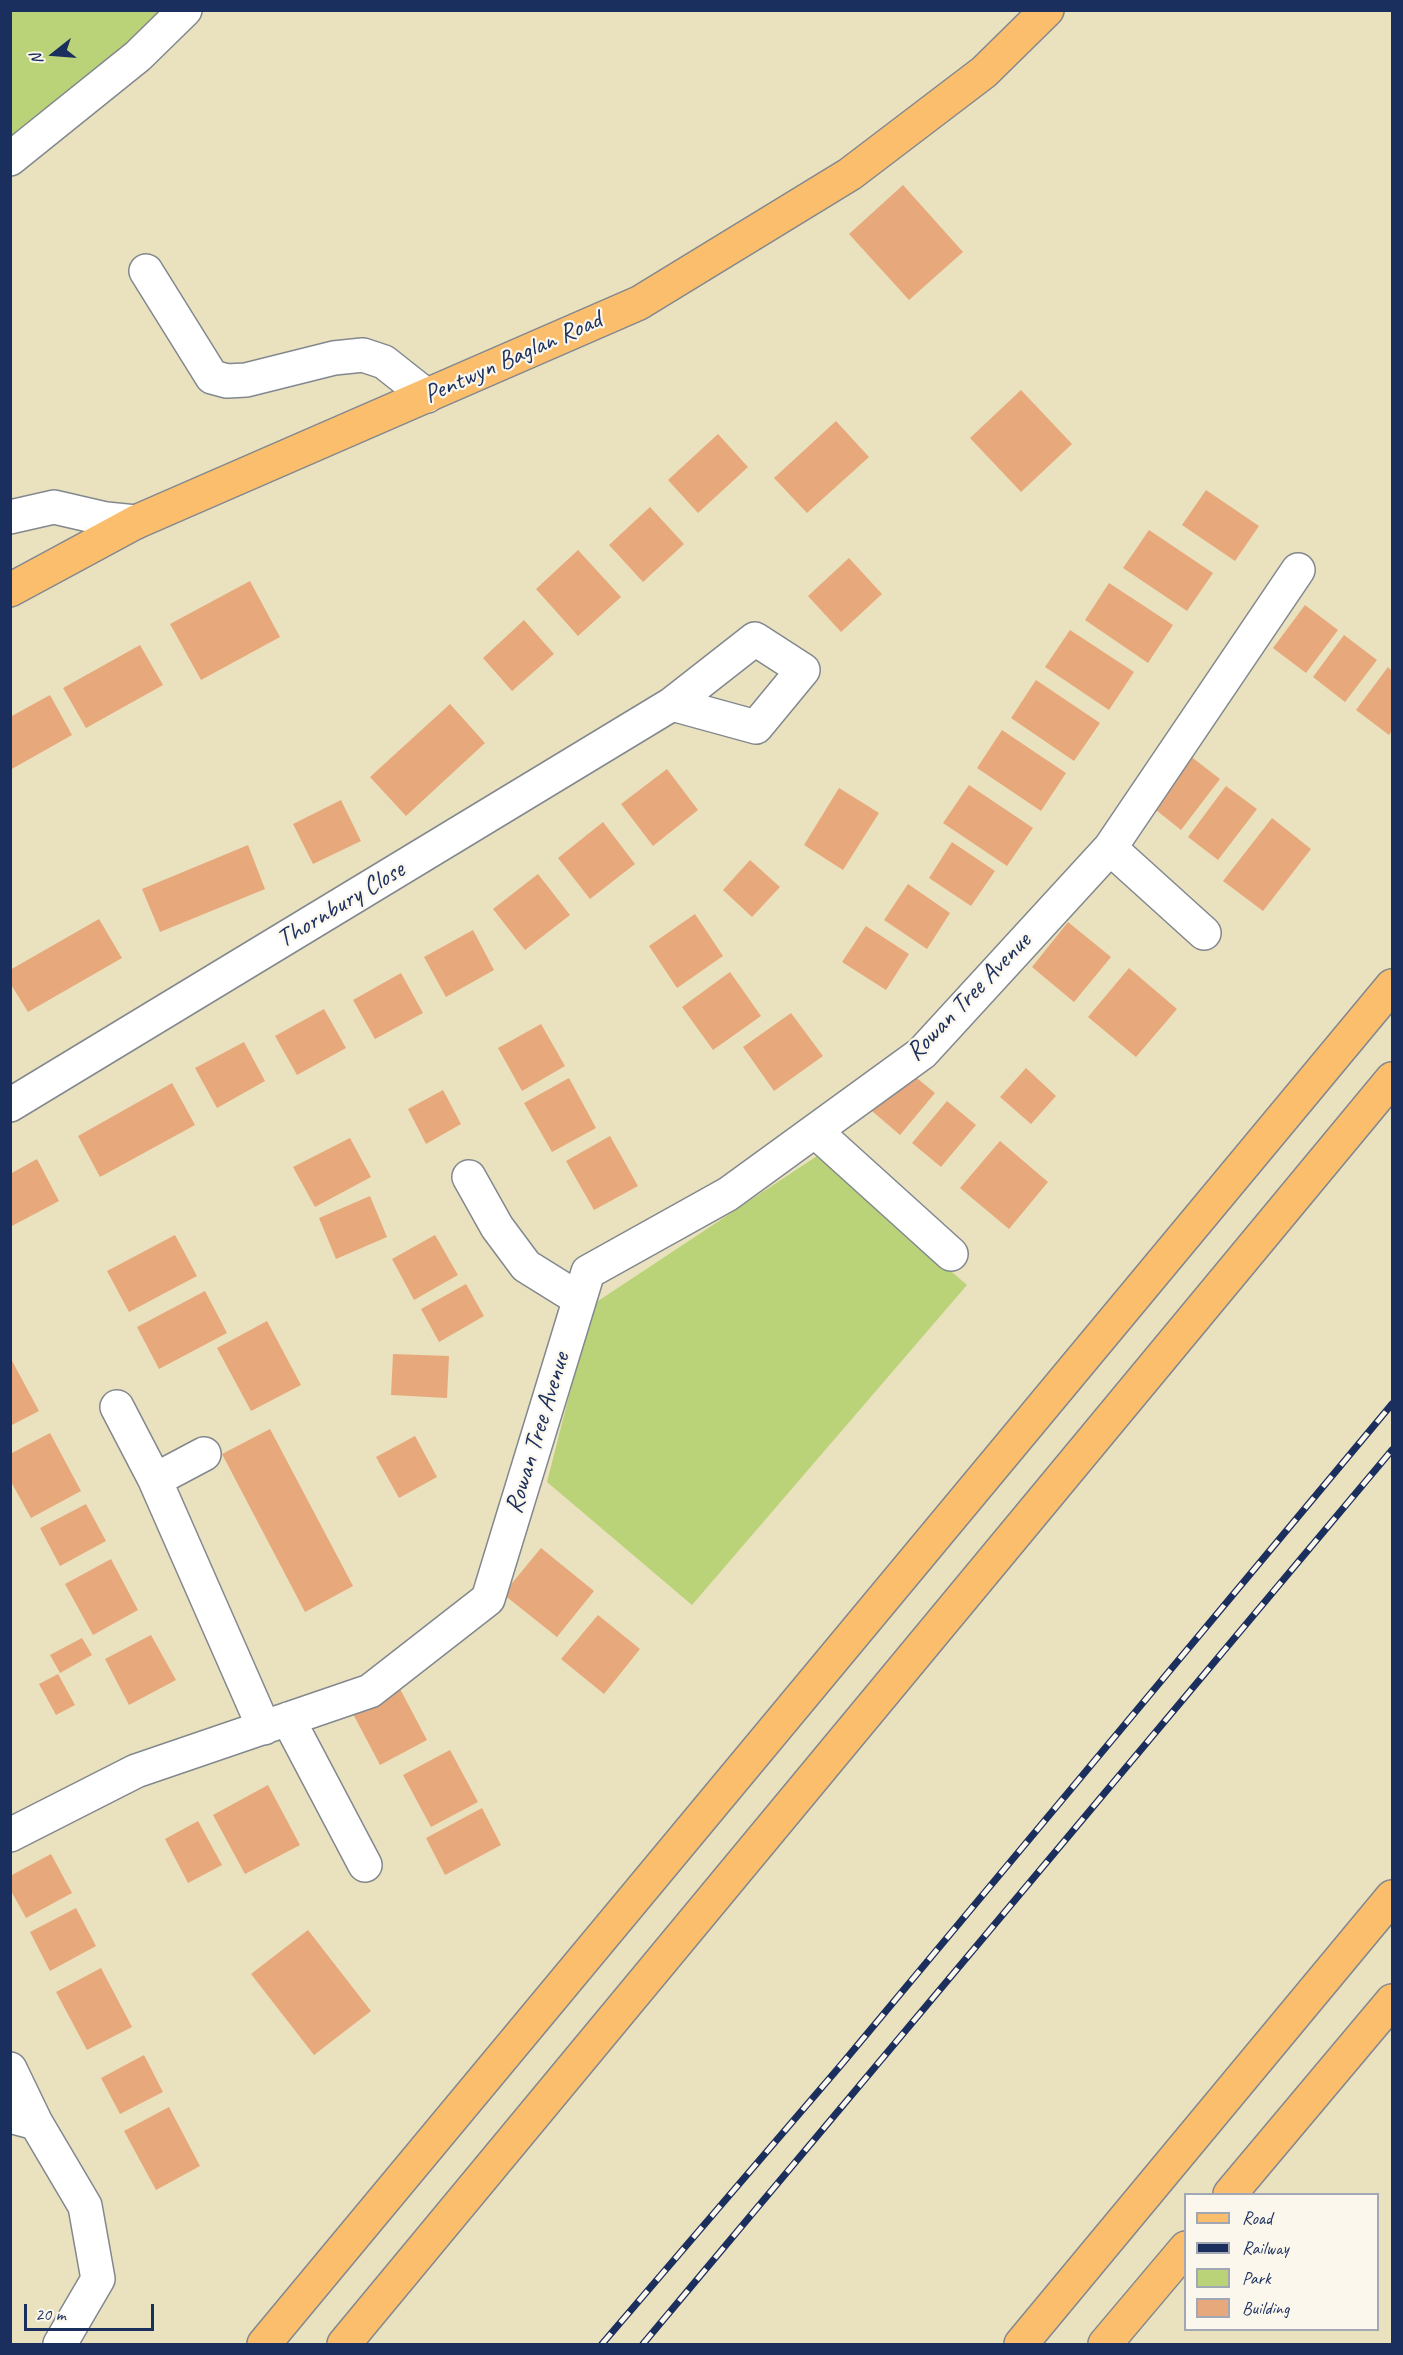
<!DOCTYPE html>
<style>
body{margin:0}
#map{position:relative;width:1403px;height:2355px;overflow:hidden;background:#eae1bf;font-family:Caveat,sans-serif}
canvas{display:block}
.frame{position:absolute;inset:0;border:12px solid #1b2f5e;pointer-events:none}
.legend{position:absolute;left:1184px;top:2193px;width:195px;height:138px;box-sizing:border-box;background:#fbf7ec;border:2px solid #a1a7b3;margin:0;padding:8px 10px;list-style:none;font-size:18px;color:#1b2f5e}
.legend li{display:flex;align-items:center;gap:12px;height:30px}
.legend b{width:30px;border:2px solid #a1a7b3}
.north{position:absolute;left:24px;top:24px;width:60px;height:60px;-webkit-text-stroke:4px #fbf7ec;paint-order:stroke;rotate:253deg;font-size:16px;font-weight:700;line-height:24px;text-align:center;color:#1b2f5e}
.north::after{content:'';display:block;margin:auto;width:21px;height:27px;background:#1b2f5e;clip-path:polygon(50% 0,100% 100%,50% 72%,0 100%)}
.scale{position:absolute;left:24px;top:2304px;width:130px;height:27px;box-sizing:border-box;border:3px solid #1b2f5e;border-top:0;padding-left:8px;font-size:18px;line-height:21px;white-space:nowrap;color:#1b2f5e;-webkit-text-stroke:4px #fbf7ec;paint-order:stroke}
</style>
<div id="map">
<canvas width="1403" height="2355"></canvas>
<div class="frame"></div>
<ul class="legend">
<li><b style="height:8px;background:#fabe6d"></b>Road</li>
<li><b style="height:8px;background:#1b2f5e"></b>Railway</li>
<li><b style="height:16px;background:#bbd378"></b>Park</li>
<li><b style="height:16px;background:#e7a97c"></b>Building</li>
</ul>
<div class="north">N</div>
<div class="scale">20 m</div>
</div>
<script>
const ctx = document.querySelector('canvas').getContext('2d');
ctx.lineJoin = 'round';
function fillPath(path, color) {
  ctx.fillStyle = color;
  ctx.fill(path, 'evenodd');
}
function shape(rows) {
  const path = new Path2D();
  for (const r of rows) {
    path.moveTo(r[0], r[1]);
    for (let i = 2; i < r.length; i += 2) path.lineTo(r[i], r[i + 1]);
  }
  return path;
}
function strokePath(path, color, width, dash) {
  ctx.strokeStyle = color;
  ctx.lineWidth = width;
  ctx.lineCap = dash ? 'butt' : 'round';
  ctx.setLineDash(dash || []);
  ctx.stroke(path);
}
function drawText(font, color, halo, rows, align = 'center') {
  ctx.font = font + ' Caveat,sans-serif';
  ctx.lineWidth = 4.5;
  ctx.setLineDash([]);
  ctx.textBaseline = 'middle';
  ctx.strokeStyle = halo;
  ctx.fillStyle = color;
  for (const [text, x, y, turn = 0] of rows) {
    ctx.save();
    ctx.translate(x, y);
    ctx.rotate((+turn || 0) * Math.PI / 180);
    ctx.textAlign = isNaN(turn) ? turn : align;
    if (halo) ctx.strokeText(text, 0, 0);
    ctx.fillText(text, 0, 0);
    ctx.restore();
  }
}
const green = shape([
 [11,11,178,11,11,158],
 [817,1156,967,1285,692,1605,547,1482,592,1305]
]);
const building = shape([
 [903,185,963,252,909,300,849,234],
 [1021,390,1072,444,1021,492,970,438],
 [836,421,869,457,807,513,774,478],
 [718,434,748,467,698,513,668,480],
 [1206,490,1259,526,1235,561,1182,525],
 [650,507,684,544,643,582,609,545],
 [1149,530,1213,573,1187,611,1123,568],
 [578,550,621,597,578,636,536,589],
 [849,558,882,594,841,632,808,596],
 [250,581,280,637,201,680,170,624],
 [1109,583,1173,625,1148,663,1085,620],
 [1305,605,1338,630,1306,673,1273,648],
 [524,620,554,654,512,691,483,658],
 [1070,630,1134,672,1109,710,1045,667],
 [1344,635,1377,660,1345,702,1313,677],
 [140,645,163,685,86,728,63,688],
 [1388,667,1392,671,1392,730,1389,735,1356,710],
 [1036,680,1100,723,1074,761,1011,718],
 [50,695,72,735,10,770,10,717],
 [450,704,485,743,406,816,370,777],
 [1002,730,1066,773,1041,811,977,768],
 [1189,755,1220,779,1181,830,1151,806],
 [667,769,698,810,653,846,621,804],
 [969,785,1033,828,1007,866,943,823],
 [1226,786,1257,809,1218,860,1188,837],
 [839,788,879,813,843,870,804,845],
 [341,800,361,841,313,864,293,824],
 [1272,818,1311,849,1263,911,1223,881],
 [603,822,635,864,590,899,558,858],
 [952,842,995,871,971,906,929,878],
 [248,845,265,889,160,932,142,889],
 [750,860,780,887,752,917,723,890],
 [538,874,570,915,525,950,493,909],
 [908,884,950,913,927,949,884,920],
 [695,914,723,956,677,988,649,946],
 [99,919,122,958,28,1012,10,983,10,970],
 [1068,922,1111,957,1074,1002,1032,967],
 [866,926,909,954,886,990,842,962],
 [473,930,494,970,446,997,424,957],
 [1129,968,1177,1009,1136,1057,1088,1017],
 [730,972,761,1016,713,1050,682,1007],
 [401,973,423,1013,375,1039,353,1000],
 [324,1009,346,1048,297,1075,275,1036],
 [791,1013,823,1056,774,1091,743,1047],
 [541,1024,565,1066,522,1091,498,1048],
 [244,1042,265,1081,217,1108,195,1068],
 [1026,1068,1056,1096,1031,1124,1000,1097],
 [906,1069,935,1093,900,1135,872,1111],
 [569,1078,596,1128,552,1152,524,1103],
 [172,1083,195,1125,100,1177,78,1136],
 [443,1090,461,1124,426,1144,408,1109],
 [947,1101,976,1125,941,1167,912,1143],
 [610,1136,638,1186,594,1210,566,1161],
 [350,1138,371,1177,315,1207,293,1167],
 [1000,1141,1048,1182,1009,1229,960,1188],
 [37,1159,59,1201,10,1227,10,1174],
 [370,1196,387,1237,336,1259,319,1218],
 [175,1235,197,1276,129,1312,107,1271],
 [435,1235,458,1275,414,1300,392,1259],
 [466,1284,484,1316,439,1342,421,1309],
 [205,1291,227,1333,159,1369,137,1327],
 [267,1321,301,1385,251,1411,217,1348],
 [393,1354,449,1356,447,1398,391,1395],
 [10,1357,39,1411,10,1426],
 [270,1429,353,1586,305,1612,222,1454],
 [50,1433,81,1491,31,1518,10,1480,10,1454],
 [415,1436,437,1477,399,1498,376,1457],
 [86,1504,106,1541,60,1566,40,1528],
 [541,1548,594,1591,557,1637,503,1594],
 [111,1559,138,1610,93,1635,65,1584],
 [598,1615,640,1649,604,1694,561,1659],
 [151,1635,176,1680,129,1705,105,1659],
 [82,1638,92,1655,60,1673,50,1655],
 [58,1674,75,1705,56,1715,39,1684],
 [399,1687,427,1740,380,1765,352,1712],
 [450,1750,478,1802,431,1827,403,1775],
 [268,1785,300,1845,245,1874,213,1815],
 [482,1808,501,1845,445,1875,426,1838],
 [198,1821,222,1865,188,1883,165,1839],
 [51,1854,72,1893,26,1918,10,1889,10,1876],
 [76,1908,96,1946,50,1971,30,1932],
 [308,1930,371,2011,314,2055,251,1974],
 [101,1968,132,2027,87,2050,56,1992],
 [144,2055,163,2092,120,2114,101,2078],
 [169,2107,200,2166,156,2190,124,2131]
]);
const minor = shape([
 [10,159,138,56,185,10],
 [146,271,212,377,227,381,246,380,334,358,363,355,384,362,427,396],
 [10,517,54,507,106,519,136,522],
 [1110,848,1204,933],
 [10,1105,672,704,755,639,803,670,756,727,672,704],
 [815,1131,951,1254],
 [469,1177,497,1227,526,1266,579,1299],
 [117,1407,155,1480,264,1728],
 [155,1480,204,1454],
 [288,1719,365,1865],
 [10,1835,136,1771,370,1691,488,1599,588,1272,728,1194,922,1053,1110,848,1298,570],
 [10,2069,36,2123],
 [10,2116,36,2123,85,2206,98,2279,60,2344]
]);
const major = shape([
 [10,590,136,522,639,303,850,174,984,72,1047,10]
]);
const highway = shape([
 [1230,2194,1392,2001],
 [264,2344,1392,986],
 [344,2344,1392,1079],
 [1021,2344,1392,1897],
 [1105,2344,1186,2248]
]);
const rail = shape([
 [602,2344,841,2065,1392,1404],
 [643,2344,1392,1450]
]);
const streetNames = [
 ["Pentwyn Baglan Road",513,358,-24],
 ["Thornbury Close",341,905,-31],
 ["Rowan Tree Avenue",969,997,-46],
 ["Rowan Tree Avenue",538,1433,-73]
];
fillPath(green, '#bbd378');
fillPath(building, '#e7a97c');
strokePath(minor, '#82888e', 36);
strokePath(major, '#82888e', 36);
strokePath(highway, '#82888e', 36);
strokePath(minor, '#fff', 33);
strokePath(major, '#fabe6d', 33);
strokePath(highway, '#fabe6d', 33);
strokePath(rail, '#1b2f5e', 7);
strokePath(rail, '#fbf7ec', 4.5, [14]);
drawText('26px', '#1b2f5e', '#fbf7ec', streetNames);
</script>
